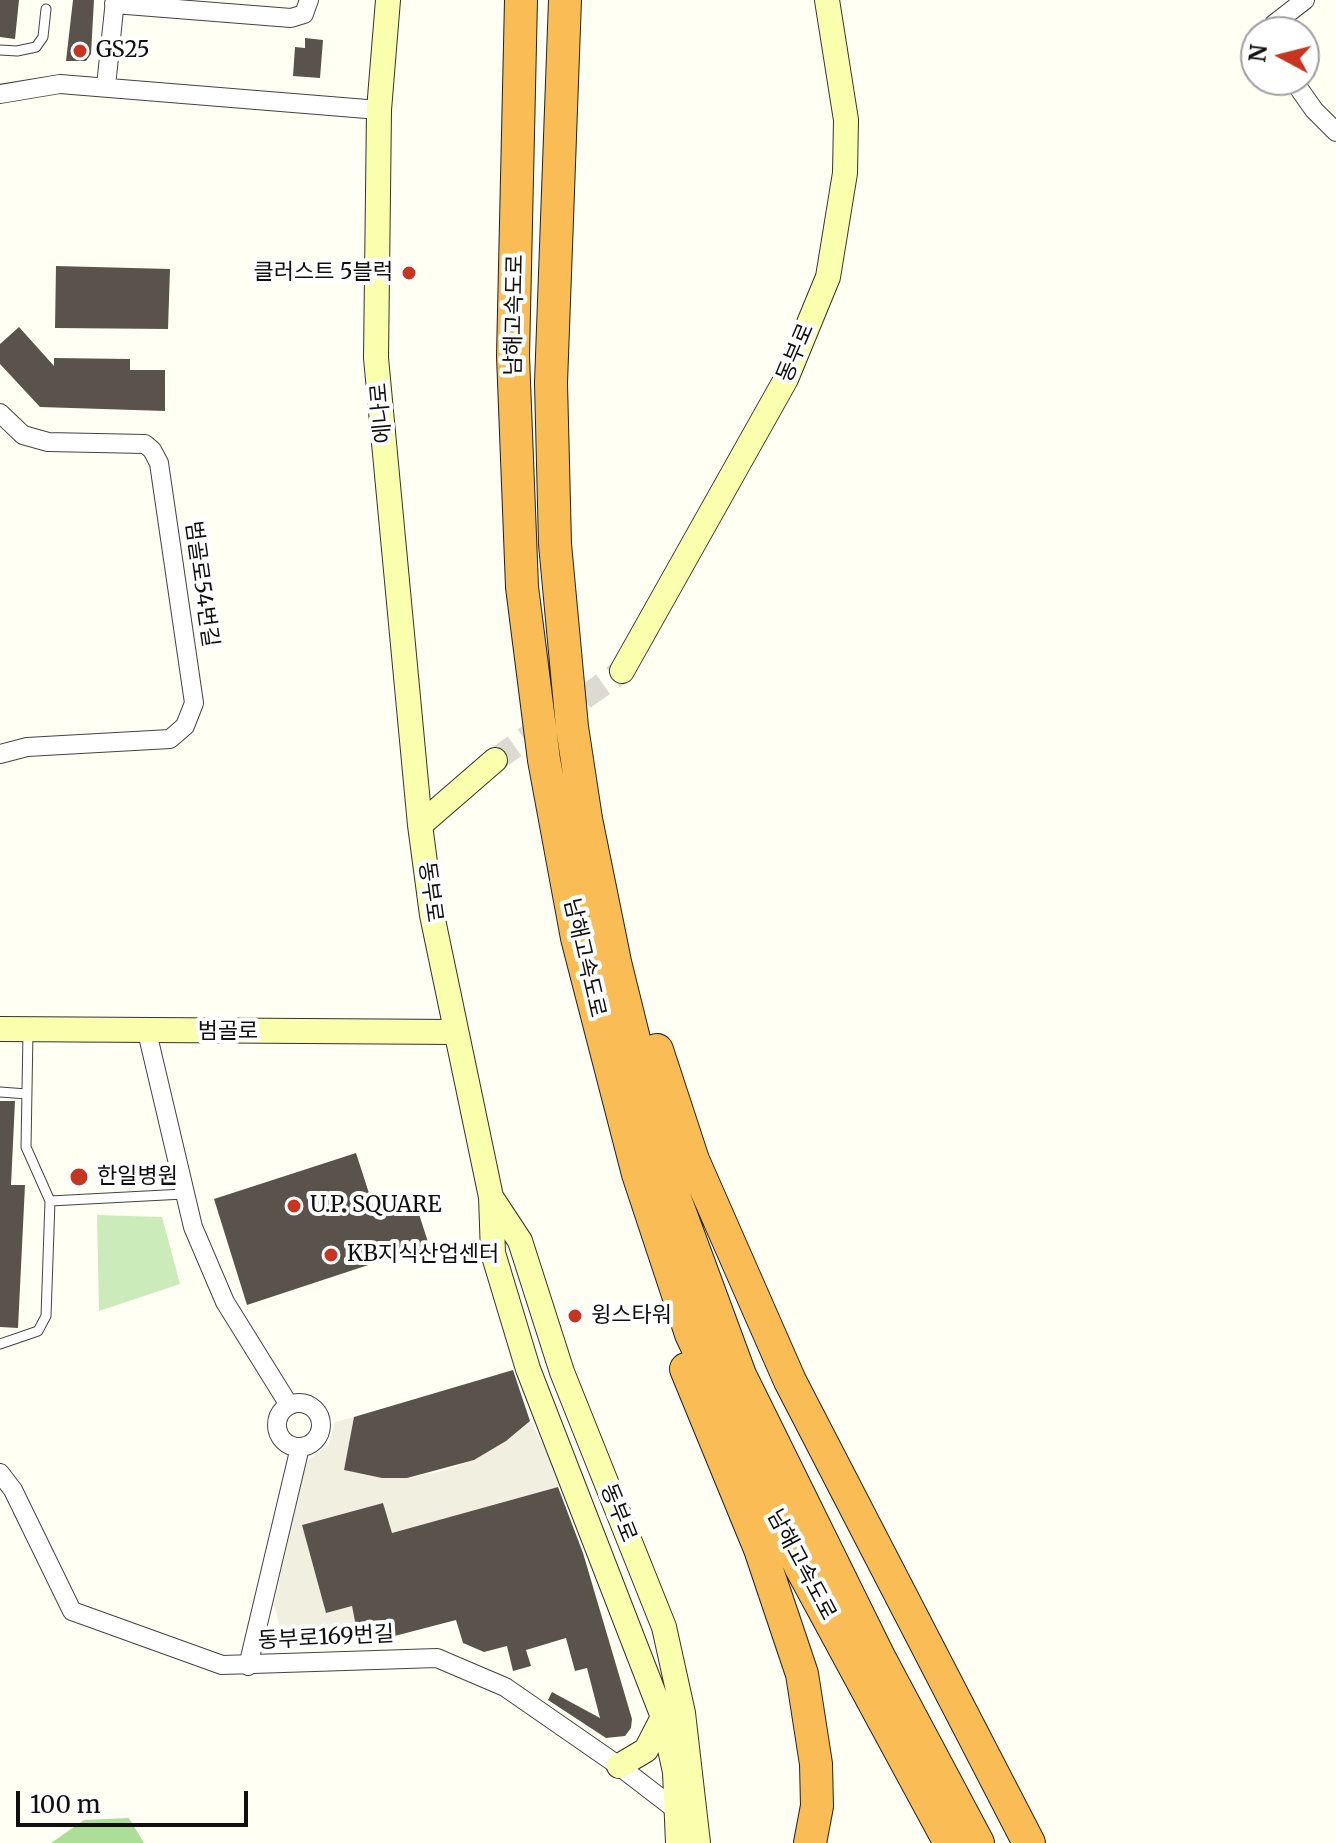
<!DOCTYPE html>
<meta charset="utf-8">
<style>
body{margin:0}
#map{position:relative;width:1336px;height:1843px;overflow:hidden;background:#fffff3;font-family:Merriweather,serif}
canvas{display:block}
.north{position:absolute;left:1240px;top:16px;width:80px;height:80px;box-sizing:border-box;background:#fff;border:2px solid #9f9f9f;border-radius:50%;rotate:277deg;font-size:22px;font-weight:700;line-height:32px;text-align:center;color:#101010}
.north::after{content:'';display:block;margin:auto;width:28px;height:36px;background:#c73420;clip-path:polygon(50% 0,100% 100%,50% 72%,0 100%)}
.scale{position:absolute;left:16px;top:1791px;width:232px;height:36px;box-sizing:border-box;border:4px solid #101010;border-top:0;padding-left:10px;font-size:24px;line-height:28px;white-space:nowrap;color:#101010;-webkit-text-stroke:6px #fff;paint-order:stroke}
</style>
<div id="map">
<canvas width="1336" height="1843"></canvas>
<div class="north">N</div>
<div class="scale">100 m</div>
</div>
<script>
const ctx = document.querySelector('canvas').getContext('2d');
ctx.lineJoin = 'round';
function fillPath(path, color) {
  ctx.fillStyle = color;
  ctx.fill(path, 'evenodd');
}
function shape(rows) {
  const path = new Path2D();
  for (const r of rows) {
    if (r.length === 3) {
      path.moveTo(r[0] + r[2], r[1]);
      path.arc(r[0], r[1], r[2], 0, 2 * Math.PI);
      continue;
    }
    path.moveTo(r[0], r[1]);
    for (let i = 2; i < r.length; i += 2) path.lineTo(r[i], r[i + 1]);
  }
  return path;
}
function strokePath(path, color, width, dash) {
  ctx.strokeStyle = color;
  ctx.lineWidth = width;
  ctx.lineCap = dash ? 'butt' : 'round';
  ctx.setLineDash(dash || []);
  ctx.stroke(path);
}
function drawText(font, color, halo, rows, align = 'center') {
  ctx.font = font + ' Merriweather,"Noto Sans KR",serif';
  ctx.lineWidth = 8;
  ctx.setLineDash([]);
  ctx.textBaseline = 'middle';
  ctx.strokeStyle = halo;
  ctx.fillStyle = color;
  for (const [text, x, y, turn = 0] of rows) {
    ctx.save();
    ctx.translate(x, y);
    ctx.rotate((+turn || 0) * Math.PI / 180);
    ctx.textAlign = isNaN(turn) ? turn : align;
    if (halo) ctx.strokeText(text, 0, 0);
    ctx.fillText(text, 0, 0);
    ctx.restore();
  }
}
const green = shape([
 [97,1215,162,1217,180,1284,99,1311]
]);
const forest = shape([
 [129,1818,144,1843,51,1843,84,1820]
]);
const plaza = shape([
 [354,1417,344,1470,382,1478,407,1478,442,1471,474,1460,530,1421,565,1485,392,1533,383,1503,302,1525,326,1613,352,1606,359,1642,302,1639,282,1634,274,1604,306,1462,329,1444,335,1422]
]);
const building = shape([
 [0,0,19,0,15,39,0,37],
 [73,0,94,0,91,54,86,61,66,61],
 [305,38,323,40,320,78,293,76,295,47,305,48],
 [56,266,170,269,168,329,55,328],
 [19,327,54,366,54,358,130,359,130,370,165,370,165,411,40,407,0,364,0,344],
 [0,1101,15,1101,11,1185,25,1185,18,1328,0,1327],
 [356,1153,377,1218,416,1205,429,1245,247,1305,214,1199],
 [513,1370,530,1421,506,1441,474,1460,407,1478,382,1478,344,1470,354,1417],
 [558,1487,583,1553,632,1719,631,1728,625,1736,606,1738,548,1700,552,1692,600,1718,587,1668,575,1671,566,1638,526,1650,531,1666,513,1671,507,1646,484,1652,463,1643,456,1620,383,1639,359,1642,352,1606,326,1613,302,1525,383,1503,392,1533]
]);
const secondaryTunnel = shape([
 [495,760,622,671]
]);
const lane = shape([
 [0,50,17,51,36,47,43,37,46,9],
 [28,1032,26,1147,50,1201,184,1194],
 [0,1092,27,1094],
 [0,1344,38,1331,46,1316,50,1201]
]);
const street = shape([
 [114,4,291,18,304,14,309,0],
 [1270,32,1274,24,1305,0],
 [1293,80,1314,110,1336,132],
 [106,86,115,0],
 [0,94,60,84,379,110],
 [0,413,23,435,48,442,145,444,152,450,159,463,194,703,185,726,170,739,27,747,0,754],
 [147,1032,193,1227,225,1302,289,1405],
 [299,1425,22],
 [0,1473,13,1490,72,1611,222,1665,437,1658,505,1687,619,1766,684,1816],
 [248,1666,300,1447]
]);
const secondary = shape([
 [388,0,379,110,376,358,420,825,432,915,491,1197,493,1253,528,1369,663,1717,675,1772,678,1843],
 [622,671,786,379,828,277,845,173,846,120,827,0],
 [420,825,495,760],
 [0,1029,456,1032],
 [491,1197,520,1241,562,1372,664,1627,683,1713,698,1843],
 [619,1766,646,1750,663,1717]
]);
const highway = shape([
 [521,0,513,356,522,587,544,760,577,938,638,1174,691,1334,801,1568,950,1843],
 [565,0,551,383,555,544,572,727,586,819,615,962,670,1185,740,1375,879,1657,978,1843],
 [657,1050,693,1160,790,1381,1029,1843],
 [686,1369,760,1549,802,1674,816,1764,817,1806,810,1843]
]);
const markers = [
 [80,51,8,"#c73420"],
 [409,273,8,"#c73420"],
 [79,1177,10,"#c73420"],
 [294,1206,8,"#c73420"],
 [331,1255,8,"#c73420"],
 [575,1316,8,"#c73420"]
];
const poiNames = [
 ["GS25",96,51],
 ["클러스트 5블럭",393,273,"right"],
 ["한일병원",97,1177],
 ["U.P. SQUARE",310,1206],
 ["KB지식산업센터",347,1255],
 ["윙스타워",591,1316]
];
const streetNames = [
 ["남해고속도로",515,315,-89],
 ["동부로",796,353,-67],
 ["에나로",382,413,-95],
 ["범골로54번길",201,584,82],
 ["동부로",430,892,82],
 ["남해고속도로",584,958,77],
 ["범골로",228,1032],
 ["동부로",618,1513,68],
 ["남해고속도로",801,1565,62],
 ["동부로169번길",326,1638,-3]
];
fillPath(green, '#cbecba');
fillPath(forest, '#acde98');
fillPath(plaza, '#f1efe0');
fillPath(building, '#59534b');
strokePath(secondaryTunnel, '#dbdbd1', 24, [24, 12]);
strokePath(lane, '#434343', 11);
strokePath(street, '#434343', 20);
strokePath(secondary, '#323232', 26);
strokePath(highway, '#212121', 34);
strokePath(lane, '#fff', 9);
strokePath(street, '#fff', 18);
strokePath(secondary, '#faffae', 24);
strokePath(highway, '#fabc55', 32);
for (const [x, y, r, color] of markers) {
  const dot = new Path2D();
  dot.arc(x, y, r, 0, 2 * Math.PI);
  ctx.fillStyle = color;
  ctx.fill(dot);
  strokePath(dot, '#fff', 3);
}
drawText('22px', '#101010', '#fff', poiNames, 'left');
drawText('22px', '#101010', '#fff', streetNames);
</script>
